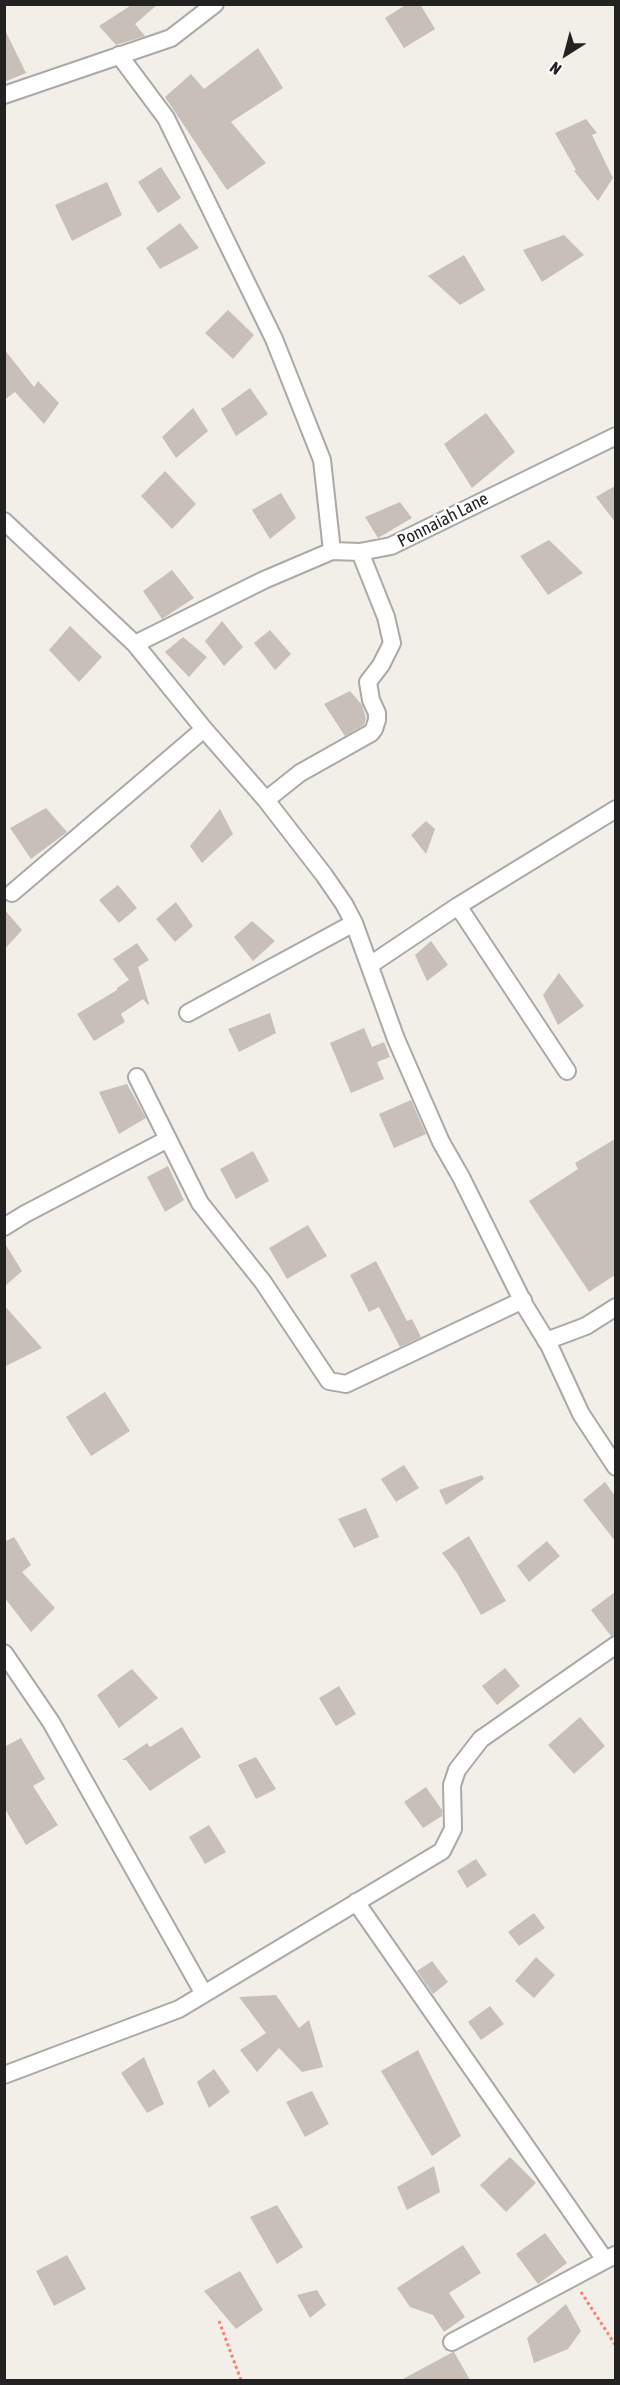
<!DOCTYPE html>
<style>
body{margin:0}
#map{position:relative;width:620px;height:2385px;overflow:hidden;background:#f2efe9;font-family:"Asap Condensed",sans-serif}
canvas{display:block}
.frame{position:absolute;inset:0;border:6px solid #222;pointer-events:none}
.north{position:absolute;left:536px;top:24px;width:60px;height:60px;-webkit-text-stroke:4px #fff;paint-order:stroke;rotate:216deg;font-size:16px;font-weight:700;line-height:24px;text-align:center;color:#222}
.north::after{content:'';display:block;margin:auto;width:21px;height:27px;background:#222;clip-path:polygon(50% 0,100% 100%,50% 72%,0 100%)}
</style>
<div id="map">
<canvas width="620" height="2385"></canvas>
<div class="frame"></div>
<div class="north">N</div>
</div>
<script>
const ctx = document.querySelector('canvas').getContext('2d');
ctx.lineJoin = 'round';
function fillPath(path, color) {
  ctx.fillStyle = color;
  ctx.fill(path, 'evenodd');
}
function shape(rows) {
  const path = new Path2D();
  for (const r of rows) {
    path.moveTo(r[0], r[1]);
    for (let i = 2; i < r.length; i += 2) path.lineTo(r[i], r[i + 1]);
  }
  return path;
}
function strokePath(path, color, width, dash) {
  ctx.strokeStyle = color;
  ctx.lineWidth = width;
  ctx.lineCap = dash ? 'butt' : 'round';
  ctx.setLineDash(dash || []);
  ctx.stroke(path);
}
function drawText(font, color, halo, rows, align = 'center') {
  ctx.font = font + ' "Asap Condensed",sans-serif';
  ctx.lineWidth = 4.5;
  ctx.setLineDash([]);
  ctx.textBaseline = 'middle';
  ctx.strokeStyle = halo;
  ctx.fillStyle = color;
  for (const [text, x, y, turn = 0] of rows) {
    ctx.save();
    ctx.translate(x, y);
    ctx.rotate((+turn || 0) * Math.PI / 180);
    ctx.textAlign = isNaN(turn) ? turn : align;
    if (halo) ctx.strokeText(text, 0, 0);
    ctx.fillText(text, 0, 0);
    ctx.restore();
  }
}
const building = shape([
 [133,4,158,4,135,24,145,36,116,45,99,26],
 [407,4,420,4,435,29,404,48,385,18],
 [4,28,26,73,4,82],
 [258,48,283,88,231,122,266,163,227,190,165,97,191,74,204,89],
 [586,119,597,133,592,135,613,178,598,201,574,171,576,170,555,133],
 [161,167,181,198,158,213,138,182],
 [107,182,122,215,72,241,55,205],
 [180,223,199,248,160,269,146,248],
 [564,235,584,255,542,282,523,250],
 [464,255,485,290,460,305,428,276],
 [228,310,254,335,233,359,205,333],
 [4,349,34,387,38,381,59,403,44,424,15,392,4,400],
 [250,388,268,414,236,436,221,409],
 [193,408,208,431,176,458,162,437],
 [486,413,515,452,472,488,444,444],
 [165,471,196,504,172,529,141,496],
 [615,486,615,522,596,497],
 [281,493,296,518,270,539,252,510],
 [400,502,412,518,378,538,365,517],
 [549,540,583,573,548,595,520,556],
 [172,570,194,598,162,619,143,591],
 [222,621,243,647,224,666,205,641],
 [70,626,102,657,79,682,49,650],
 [270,630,291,654,275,670,254,643],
 [183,637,207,657,189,677,165,652],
 [350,691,362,705,366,718,364,725,345,736,324,704],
 [46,808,67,832,31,859,10,828],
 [220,809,233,834,202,863,190,846],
 [426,821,435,829,426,854,411,835],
 [118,885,137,908,119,923,99,900],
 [176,902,193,926,175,942,156,919],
 [4,909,22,930,4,950],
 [252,921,275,941,253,961,234,937],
 [431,941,448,965,427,981,415,955],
 [137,943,149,960,138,967,149,1004,148,1005,143,999,121,1014,125,1022,94,1041,77,1014,117,990,117,988,129,980,113,959],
 [559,973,584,1006,558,1025,543,995],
 [270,1013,276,1033,239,1052,228,1029],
 [364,1028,372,1047,384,1042,390,1057,377,1062,384,1079,351,1093,330,1043],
 [127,1084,146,1118,119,1134,99,1092],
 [411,1100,426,1134,394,1148,379,1114],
 [615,1139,615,1275,589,1292,529,1201,578,1169,575,1163],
 [253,1151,269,1181,236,1199,220,1169],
 [168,1166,184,1200,165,1212,147,1177],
 [308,1225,327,1256,287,1279,269,1248],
 [4,1242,22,1271,4,1287],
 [376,1261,407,1321,412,1319,421,1337,400,1347,379,1307,369,1312,350,1275],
 [4,1305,42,1348,4,1367],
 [105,1392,130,1431,91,1456,66,1417],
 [404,1465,419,1488,396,1502,381,1479],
 [482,1475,484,1479,446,1505,439,1490],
 [605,1482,615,1496,615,1541,583,1500],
 [366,1508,379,1537,354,1548,338,1519],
 [469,1536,506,1601,481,1615,457,1573,442,1553],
 [14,1537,31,1565,22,1572,55,1608,31,1632,4,1597,4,1542],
 [547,1541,560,1556,529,1582,517,1566],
 [615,1592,615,1635,611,1636,591,1610],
 [505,1668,520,1686,497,1705,482,1686],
 [132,1669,158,1698,119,1728,97,1695],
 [339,1686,356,1714,336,1726,319,1698],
 [580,1717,605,1746,574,1774,548,1745],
 [182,1727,201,1757,150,1791,126,1760,122,1760,147,1743,150,1747],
 [21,1738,45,1779,33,1786,58,1825,26,1845,4,1807,4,1747],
 [256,1757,276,1789,256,1799,238,1765],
 [426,1787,442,1810,442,1816,423,1828,404,1802],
 [209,1825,226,1852,205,1864,189,1837],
 [476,1859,487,1875,467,1888,457,1871],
 [534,1913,545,1928,519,1946,508,1932],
 [536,1957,555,1975,534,1998,515,1981],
 [432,1961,448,1982,433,1994,417,1971],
 [276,1995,299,2028,309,2020,323,2067,302,2072,279,2048,257,2072,240,2050,266,2033,239,1997],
 [490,2006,504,2024,481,2040,468,2022],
 [418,2050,461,2136,432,2156,381,2071],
 [144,2057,164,2104,147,2113,121,2073],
 [214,2069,230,2092,209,2108,197,2082],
 [312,2091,329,2124,305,2137,286,2102],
 [510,2157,536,2183,506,2212,480,2185],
 [434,2166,440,2192,407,2210,397,2187],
 [277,2205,303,2247,277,2264,250,2217],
 [545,2233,567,2263,538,2284,516,2254],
 [463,2245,481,2273,449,2293,465,2317,444,2332,433,2315,410,2307,397,2288],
 [67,2255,86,2289,54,2306,36,2271],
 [240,2271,263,2310,236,2329,204,2291],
 [317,2290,326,2305,310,2318,297,2295],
 [566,2304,581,2331,568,2349,534,2363,527,2338],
 [454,2352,470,2380,401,2380,453,2352]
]);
const path = shape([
 [581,2292,616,2346],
 [219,2321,241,2380]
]);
const street = shape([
 [119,55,166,118,274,339,322,460,332,551],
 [4,95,171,38,215,4],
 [4,521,135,644,204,729,266,800,324,875,344,904,354,923,396,1039,441,1142,461,1177,525,1306,549,1345,581,1414,616,1467],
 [135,644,264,580,332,551,360,552,391,546,616,436],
 [266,800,300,773,371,733,374,729,377,720,377,713,371,700,368,682,381,665,392,643,386,617,360,552],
 [12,893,204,729],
 [458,906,567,1071],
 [370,965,458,906,616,809],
 [188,1013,354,923],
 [137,1077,200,1203,263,1282,329,1381,346,1384,523,1300],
 [4,1227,25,1214,168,1139],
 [546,1341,586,1326,616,1307],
 [4,1653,51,1722,204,1994],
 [356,1902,605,2260],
 [4,2075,179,2009,442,1851,453,1829,452,1785,457,1770,481,1739,616,1645],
 [452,2342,615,2255]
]);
const streetNames = [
 ["Ponnaiah Lane",443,520,-27]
];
fillPath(building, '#c7bfb8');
strokePath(street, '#a9a9a9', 20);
strokePath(path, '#fa8072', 3, [3, 3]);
strokePath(street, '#fff', 16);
drawText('18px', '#222', '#fff', streetNames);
</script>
